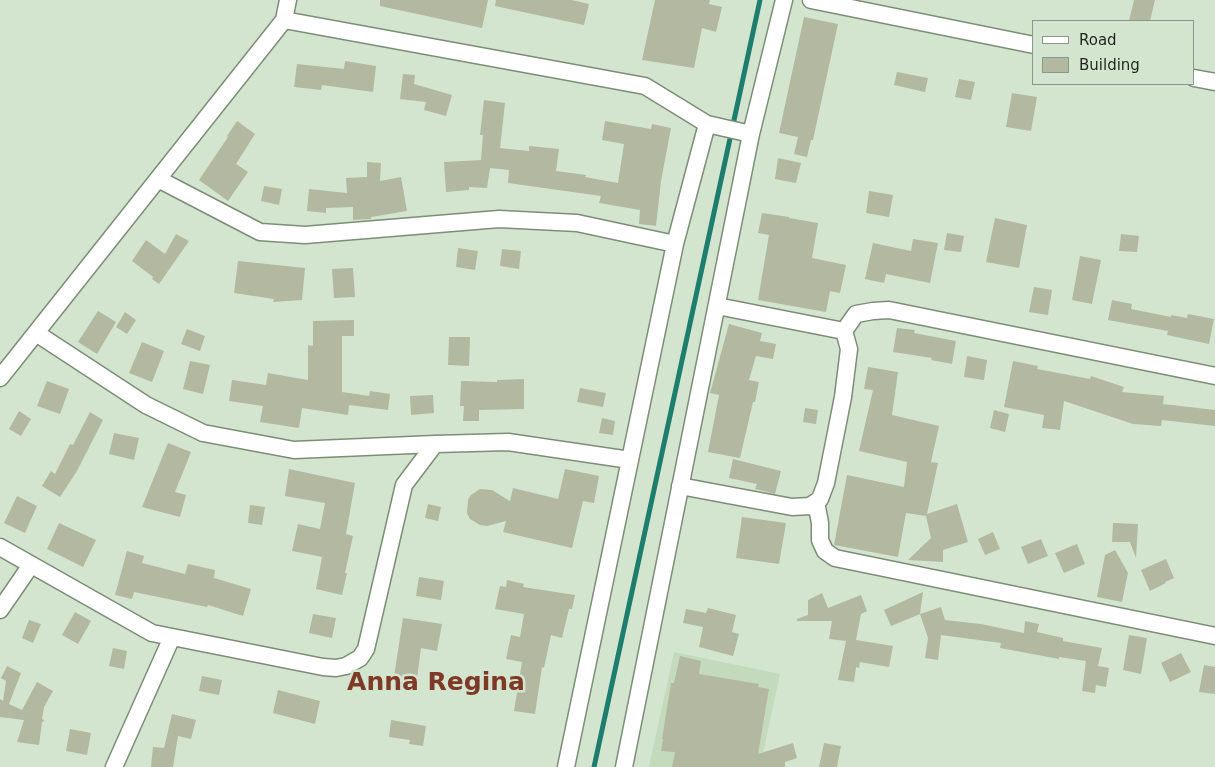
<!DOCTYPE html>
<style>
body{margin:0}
#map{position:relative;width:1215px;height:767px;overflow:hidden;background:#d3e5cf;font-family:"DejaVu Sans",sans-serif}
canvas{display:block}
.legend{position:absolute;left:1032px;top:20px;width:162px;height:65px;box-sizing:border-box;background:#d3e5cf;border:1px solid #8b9888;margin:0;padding:6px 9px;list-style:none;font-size:15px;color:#1f251d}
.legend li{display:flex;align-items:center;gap:10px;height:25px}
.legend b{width:25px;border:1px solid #8b9888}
</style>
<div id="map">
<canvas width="1215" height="767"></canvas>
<ul class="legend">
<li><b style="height:6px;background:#fff"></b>Road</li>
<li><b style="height:14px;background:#b3b9a0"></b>Building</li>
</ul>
</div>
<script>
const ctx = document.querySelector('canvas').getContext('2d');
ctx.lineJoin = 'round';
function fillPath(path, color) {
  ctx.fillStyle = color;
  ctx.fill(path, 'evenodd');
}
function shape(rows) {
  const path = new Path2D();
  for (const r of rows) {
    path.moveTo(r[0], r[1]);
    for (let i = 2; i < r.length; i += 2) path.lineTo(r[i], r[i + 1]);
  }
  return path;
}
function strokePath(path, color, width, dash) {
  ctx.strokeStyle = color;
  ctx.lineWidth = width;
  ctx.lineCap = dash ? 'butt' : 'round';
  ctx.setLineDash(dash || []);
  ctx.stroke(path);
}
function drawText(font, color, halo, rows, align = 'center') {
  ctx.font = font + ' "DejaVu Sans",sans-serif';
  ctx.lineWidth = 5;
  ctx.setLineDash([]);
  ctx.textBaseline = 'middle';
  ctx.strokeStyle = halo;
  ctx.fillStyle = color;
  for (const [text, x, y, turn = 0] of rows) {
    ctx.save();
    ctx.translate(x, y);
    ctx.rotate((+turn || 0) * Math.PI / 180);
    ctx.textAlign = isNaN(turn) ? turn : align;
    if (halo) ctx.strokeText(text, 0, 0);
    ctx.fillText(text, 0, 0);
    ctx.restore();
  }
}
const built = shape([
 [674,652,780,674,760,767,649,767]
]);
const stream = shape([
 [594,767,760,0]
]);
const building = shape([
 [380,0,488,0,482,28,380,6],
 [496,0,572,0,589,4,584,25,495,6],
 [655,0,710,0,709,4,722,7,716,32,702,28,694,68,642,60],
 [1134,0,1155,0,1150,21,1129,21],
 [804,17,838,24,813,140,811,140,807,157,794,154,798,137,779,133],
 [345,61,376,66,373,92,322,85,321,90,294,87,297,64,344,69],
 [897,72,928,78,925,92,894,85],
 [403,74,415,75,414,84,452,95,446,116,424,110,426,102,400,99],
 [959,79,975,82,971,100,955,97],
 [1012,93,1037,97,1031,131,1006,127],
 [484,100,505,103,500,148,529,151,529,146,559,149,556,171,586,175,585,177,618,183,624,144,602,140,605,121,651,129,652,124,671,128,661,181,656,226,639,224,640,210,599,203,601,196,508,183,509,170,490,168,487,188,469,187,469,190,446,192,444,162,481,160,483,135,480,135],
 [237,121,255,134,236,164,248,172,228,201,199,180,228,137,227,136],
 [778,158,801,163,796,183,775,179],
 [367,162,381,163,380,181,401,177,407,211,371,217,371,219,353,220,353,207,326,208,326,213,307,211,309,189,347,193,346,178,367,177],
 [264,186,282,189,279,205,261,201],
 [869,191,893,195,889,217,866,213],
 [762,213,789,217,789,218,818,223,812,258,846,265,840,293,830,291,826,312,758,300,769,235,758,233],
 [995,218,1027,225,1019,268,986,262],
 [947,233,964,236,961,252,944,250],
 [176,234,189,241,159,284,152,279,153,277,132,261,146,240,165,254],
 [1121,234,1139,236,1137,252,1119,251],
 [913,239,938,243,930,283,886,274,884,283,865,279,873,243,911,251],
 [458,248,478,251,475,270,456,267],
 [502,249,521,251,519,269,500,266],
 [1080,256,1101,260,1092,304,1072,300],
 [238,261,305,268,302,300,273,302,274,299,234,293],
 [353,268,355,297,334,298,332,269],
 [1034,287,1052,290,1048,315,1029,312],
 [1112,300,1132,304,1131,309,1171,317,1171,315,1187,318,1188,314,1214,319,1209,344,1167,335,1168,331,1108,320],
 [98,311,116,322,97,354,78,342],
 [125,312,136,320,127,334,116,327],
 [354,320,354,336,342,336,342,392,369,396,370,391,390,394,388,410,349,405,348,415,302,408,299,428,260,422,263,406,229,401,232,380,266,385,268,373,308,380,308,345,313,346,313,321],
 [729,324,762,333,760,341,776,344,773,359,756,356,749,380,759,382,755,402,753,402,740,458,708,452,719,395,710,393],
 [897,328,915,330,914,333,956,341,952,364,931,360,932,358,893,352],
 [187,329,205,336,200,351,181,344],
 [449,337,470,337,469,366,448,365],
 [142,342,164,351,152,382,129,373],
 [967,356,987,360,984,380,964,377],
 [190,361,210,365,203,394,183,389],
 [1013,361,1038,366,1037,369,1090,379,1091,376,1124,387,1122,392,1164,396,1163,404,1215,410,1215,426,1162,420,1161,426,1133,424,1064,401,1060,430,1042,428,1044,415,1004,407],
 [868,367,898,372,892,415,939,426,931,462,938,463,927,514,957,504,968,542,943,550,943,562,908,560,931,538,926,516,906,513,898,557,834,545,847,475,904,487,907,462,859,451,873,390,864,389],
 [524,379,524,409,479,410,479,421,463,421,464,406,460,406,461,381,497,382,497,380],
 [47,381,69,389,60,414,37,406],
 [580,388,606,393,603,407,577,402],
 [433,395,434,413,411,415,410,396],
 [805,408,818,410,816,424,803,422],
 [994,410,1009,414,1005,432,990,428],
 [19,411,31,419,21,436,9,429],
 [90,412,103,420,77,471,60,497,42,486,51,471,55,474,70,444,73,445],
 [602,418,615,421,613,435,599,433],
 [114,433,139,438,134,460,109,454],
 [168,443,191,452,175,492,186,495,180,517,142,507],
 [733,459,781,471,775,494,755,489,757,484,729,478],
 [289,469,355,483,346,534,353,536,345,573,347,573,342,595,316,589,322,557,292,551,298,524,320,529,325,503,285,496],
 [565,469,599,476,594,503,583,501,572,548,503,532,506,521,487,526,480,525,470,519,467,513,468,500,471,495,480,489,492,490,510,501,513,488,558,499],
 [17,496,37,506,25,533,4,523],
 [428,504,441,507,438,521,425,518],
 [250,505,265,507,262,525,248,523],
 [742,517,786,523,779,564,736,558],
 [59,523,96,540,83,567,47,549],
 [1113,523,1138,524,1136,558,1130,542,1112,542],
 [993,532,1000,549,985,555,978,539],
 [1041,539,1048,556,1028,564,1021,547],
 [1077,544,1085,564,1064,573,1055,553],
 [1115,550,1128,573,1122,602,1097,597,1105,555],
 [127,551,144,556,142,563,185,574,188,564,215,570,214,578,251,589,243,616,208,605,207,607,134,592,132,599,115,595],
 [1166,559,1174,578,1165,582,1166,583,1150,591,1141,570],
 [419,577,444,581,441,600,416,596],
 [507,580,524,584,523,587,575,595,572,609,569,609,562,638,551,635,544,668,542,667,535,714,514,711,522,662,506,659,511,635,520,637,524,614,495,609,500,586,506,587],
 [923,592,920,614,891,626,884,610],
 [822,593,828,608,861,595,867,611,861,614,856,640,893,646,889,667,860,662,859,668,856,667,854,682,838,680,846,641,829,639,832,621,797,621,797,619,808,615,808,600],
 [941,607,945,620,981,624,1024,633,1025,621,1039,624,1037,632,1063,638,1063,641,1102,648,1098,666,1109,668,1106,687,1096,685,1095,693,1082,691,1086,661,1059,657,1059,659,1000,648,1001,643,941,635,938,660,925,658,928,638,920,614],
 [708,608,736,615,732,632,739,634,733,656,699,647,703,627,683,623,686,609,706,613],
 [75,612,91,621,78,644,62,635],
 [313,614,336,618,332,638,309,633],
 [403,618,442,624,437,651,421,648,416,686,393,683],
 [29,620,41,624,33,643,22,638],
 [1129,635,1147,638,1141,674,1123,670],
 [113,648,127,651,124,669,109,666],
 [1181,653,1191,672,1170,682,1161,663],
 [680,656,701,661,699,674,759,684,758,687,769,689,758,754,793,743,797,758,785,762,785,767,672,767,675,752,661,751,663,739,662,739,671,683,674,683],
 [1204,665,1215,667,1215,694,1199,692],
 [7,666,21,673,9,704,22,710,37,682,53,691,44,707,42,719,44,720,43,722,42,722,39,745,17,742,24,720,0,717,0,699,3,701,6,681,1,678],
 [202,676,222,680,219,695,199,691],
 [278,690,320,701,315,724,273,713],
 [172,714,196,720,191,739,178,736,173,767,151,767,153,747,164,748],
 [391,720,426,726,423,746,409,744,410,740,389,737],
 [70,729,91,733,87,755,66,751],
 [824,743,841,746,837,767,819,767]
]);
const minor = shape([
 [811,0,1034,45],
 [284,20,645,86,707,124,675,244,566,767],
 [1194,78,1215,82],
 [707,124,751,134],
 [158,179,260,232,305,235,499,219,577,223,675,244],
 [844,331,856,314,873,311,889,310,1215,376],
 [36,333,146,405,203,433,294,450,435,444],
 [0,378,284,20,288,0],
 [680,486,792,507,810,506,816,502,820,499,826,483,843,397,849,349,844,331,717,306],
 [816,502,820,523,820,540,825,551,835,558,1215,636],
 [0,547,152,633,323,667,336,668,346,666,360,658,366,649,404,485,435,444,508,442,630,460],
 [0,610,31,565],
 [114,767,172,637],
 [624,767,751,134,784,0]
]);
const townNames = [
 ["Anna Regina",436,683]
];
fillPath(built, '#c3dabd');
strokePath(stream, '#1d7e6e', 5);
fillPath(building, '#b3b9a0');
strokePath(minor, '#7d8d78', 19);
strokePath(minor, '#fff', 16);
drawText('bold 25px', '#7e3a27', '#d3e5cf', townNames);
</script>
